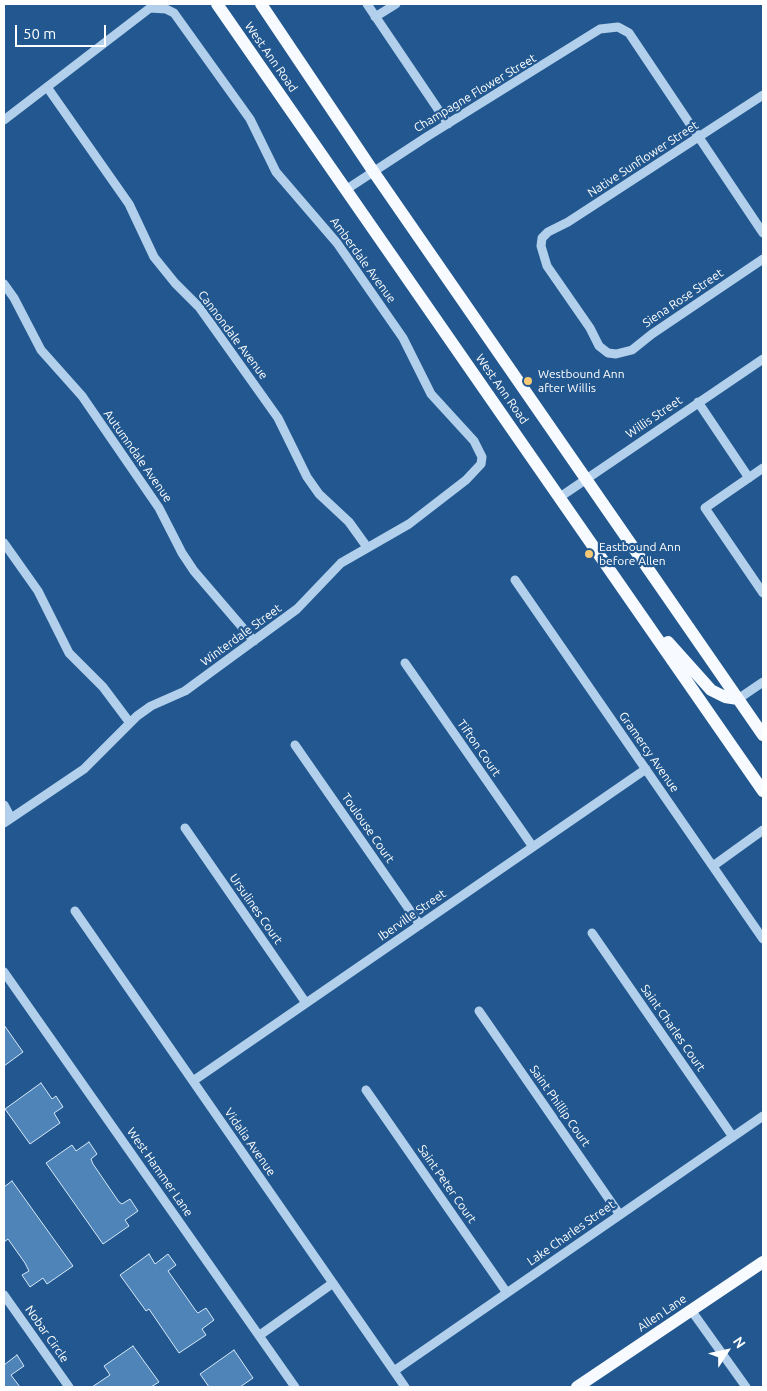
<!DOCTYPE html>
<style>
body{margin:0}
#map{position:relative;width:767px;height:1391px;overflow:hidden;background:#22588f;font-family:Ubuntu,sans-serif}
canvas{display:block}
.frame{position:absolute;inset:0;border:5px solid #fff;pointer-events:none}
.north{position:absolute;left:702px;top:1326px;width:50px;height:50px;-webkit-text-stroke:4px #22588f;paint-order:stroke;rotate:55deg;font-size:14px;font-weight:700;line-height:20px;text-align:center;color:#fff}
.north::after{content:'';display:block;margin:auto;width:18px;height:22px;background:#fff;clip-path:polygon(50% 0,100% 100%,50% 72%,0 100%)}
.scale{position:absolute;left:15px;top:25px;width:91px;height:22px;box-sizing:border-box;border:2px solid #fff;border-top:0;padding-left:6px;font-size:15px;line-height:18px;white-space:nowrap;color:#fff;-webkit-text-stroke:4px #22588f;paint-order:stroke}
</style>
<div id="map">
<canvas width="767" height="1391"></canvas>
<div class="frame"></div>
<div class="north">N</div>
<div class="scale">50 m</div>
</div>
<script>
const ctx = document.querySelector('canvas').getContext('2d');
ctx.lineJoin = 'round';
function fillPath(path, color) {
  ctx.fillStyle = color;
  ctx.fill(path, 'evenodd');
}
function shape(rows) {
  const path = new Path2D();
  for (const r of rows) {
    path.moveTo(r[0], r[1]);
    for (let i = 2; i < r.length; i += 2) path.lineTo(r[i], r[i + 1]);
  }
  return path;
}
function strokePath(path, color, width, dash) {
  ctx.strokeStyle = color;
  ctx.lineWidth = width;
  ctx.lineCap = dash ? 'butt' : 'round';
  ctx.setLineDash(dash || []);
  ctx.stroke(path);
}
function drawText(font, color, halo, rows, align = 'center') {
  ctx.font = font + ' Ubuntu,sans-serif';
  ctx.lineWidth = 4.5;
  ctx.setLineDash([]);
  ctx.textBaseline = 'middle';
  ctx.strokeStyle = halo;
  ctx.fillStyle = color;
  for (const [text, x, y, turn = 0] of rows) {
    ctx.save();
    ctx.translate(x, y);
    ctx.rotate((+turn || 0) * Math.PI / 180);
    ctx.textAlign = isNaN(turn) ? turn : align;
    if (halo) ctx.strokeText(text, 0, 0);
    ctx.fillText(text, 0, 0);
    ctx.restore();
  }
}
const building = shape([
 [4,1025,23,1052,4,1066,4,1025],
 [41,1083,52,1099,56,1096,63,1107,54,1113,60,1123,30,1144,5,1109,41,1083],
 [89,1142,97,1154,91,1159,93,1164,119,1202,122,1204,130,1199,138,1211,125,1220,129,1226,103,1244,46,1163,72,1145,76,1151,89,1142],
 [12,1181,73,1266,47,1284,43,1278,30,1287,22,1275,29,1271,25,1263,8,1239,4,1242,4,1187,12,1181],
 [149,1254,155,1264,168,1254,176,1265,168,1271,196,1311,198,1313,206,1308,214,1320,202,1329,206,1335,179,1353,149,1309,146,1311,120,1275,149,1254],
 [133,1346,159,1382,151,1387,92,1387,110,1375,104,1366,133,1346],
 [234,1350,253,1378,240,1387,209,1387,200,1374,234,1350],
 [17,1355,24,1366,11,1375,20,1387,4,1387,4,1365,17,1355]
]);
const minor = shape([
 [367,4,448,124],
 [375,17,396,4],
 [47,87,129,204,154,257,175,283,199,307,278,418,307,477,319,494,349,522,367,547],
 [763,95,568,222,548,232,542,238,541,246,547,266,590,328,599,346,608,353,616,354,632,350,652,334,763,259],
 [4,120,150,8,166,9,174,13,250,119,276,172,337,243,403,338,431,394,474,441,482,457,481,464,466,480,409,524,341,563,297,609,185,691,151,706,137,716,84,769,4,823],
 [347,189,428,136,600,29,618,27,629,33,763,233],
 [4,284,14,298,41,350,82,396,159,508,182,553,194,571,254,641],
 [698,402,749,478],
 [763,468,705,508,763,593],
 [560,497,763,359],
 [4,543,38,591,69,653,103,687,130,723],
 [515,580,763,939],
 [405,663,533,847],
 [738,699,763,682],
 [295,745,420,925],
 [4,805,11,818],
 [185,828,306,1003],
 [713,866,763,830],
 [75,911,405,1387],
 [592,933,733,1137],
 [4,972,295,1387],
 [479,1011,620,1215],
 [193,1081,646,769],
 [366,1090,507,1293],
 [4,1295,69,1387],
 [691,1310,746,1387],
 [260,1335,333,1283],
 [394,1371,763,1116]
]);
const major = shape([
 [217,4,763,791],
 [261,4,373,171,763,735],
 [668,642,711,690,725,697,738,699],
 [577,1387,763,1262]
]);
const markers = [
 [528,381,5,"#f8c974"],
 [589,554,5,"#f8c974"]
];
const streetNames = [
 ["West Ann Road",271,57,55],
 ["Champagne Flower Street",475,93,-31],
 ["Native Sunflower Street",643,159,-33],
 ["Amberdale Avenue",363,260,54],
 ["Siena Rose Street",683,298,-34],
 ["Cannondale Avenue",233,335,53],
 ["West Ann Road",502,389,55],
 ["Willis Street",654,417,-34],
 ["Autumndale Avenue",138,456,55],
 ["Winterdale Street",241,635,-36],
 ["Tifton Court",479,748,55],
 ["Gramercy Avenue",649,752,55],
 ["Toulouse Court",368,828,55],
 ["Ursulines Court",256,909,55],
 ["Iberville Street",412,915,-35],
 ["Saint Charles Court",673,1028,55],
 ["Saint Phillip Court",560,1106,55],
 ["Vidalia Avenue",250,1142,55],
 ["West Hammer Lane",160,1172,55],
 ["Saint Peter Court",447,1184,55],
 ["Lake Charles Street",571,1233,-35],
 ["Allen Lane",662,1313,-34],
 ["Nobar Circle",47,1334,55]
];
const poiNames = [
 ["Westbound Ann",538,374],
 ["after Willis",538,388],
 ["Eastbound Ann",599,547],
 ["before Allen",599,561]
];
fillPath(building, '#4f84b8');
strokePath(building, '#d7e9f9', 1);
strokePath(minor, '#b2d0ec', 9);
strokePath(major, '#f7fbff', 12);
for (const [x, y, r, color] of markers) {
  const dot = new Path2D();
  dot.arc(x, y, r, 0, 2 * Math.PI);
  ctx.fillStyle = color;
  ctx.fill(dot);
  strokePath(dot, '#22588f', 2);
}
drawText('12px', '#fff', '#22588f', streetNames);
drawText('12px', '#fff', '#22588f', poiNames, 'left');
</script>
